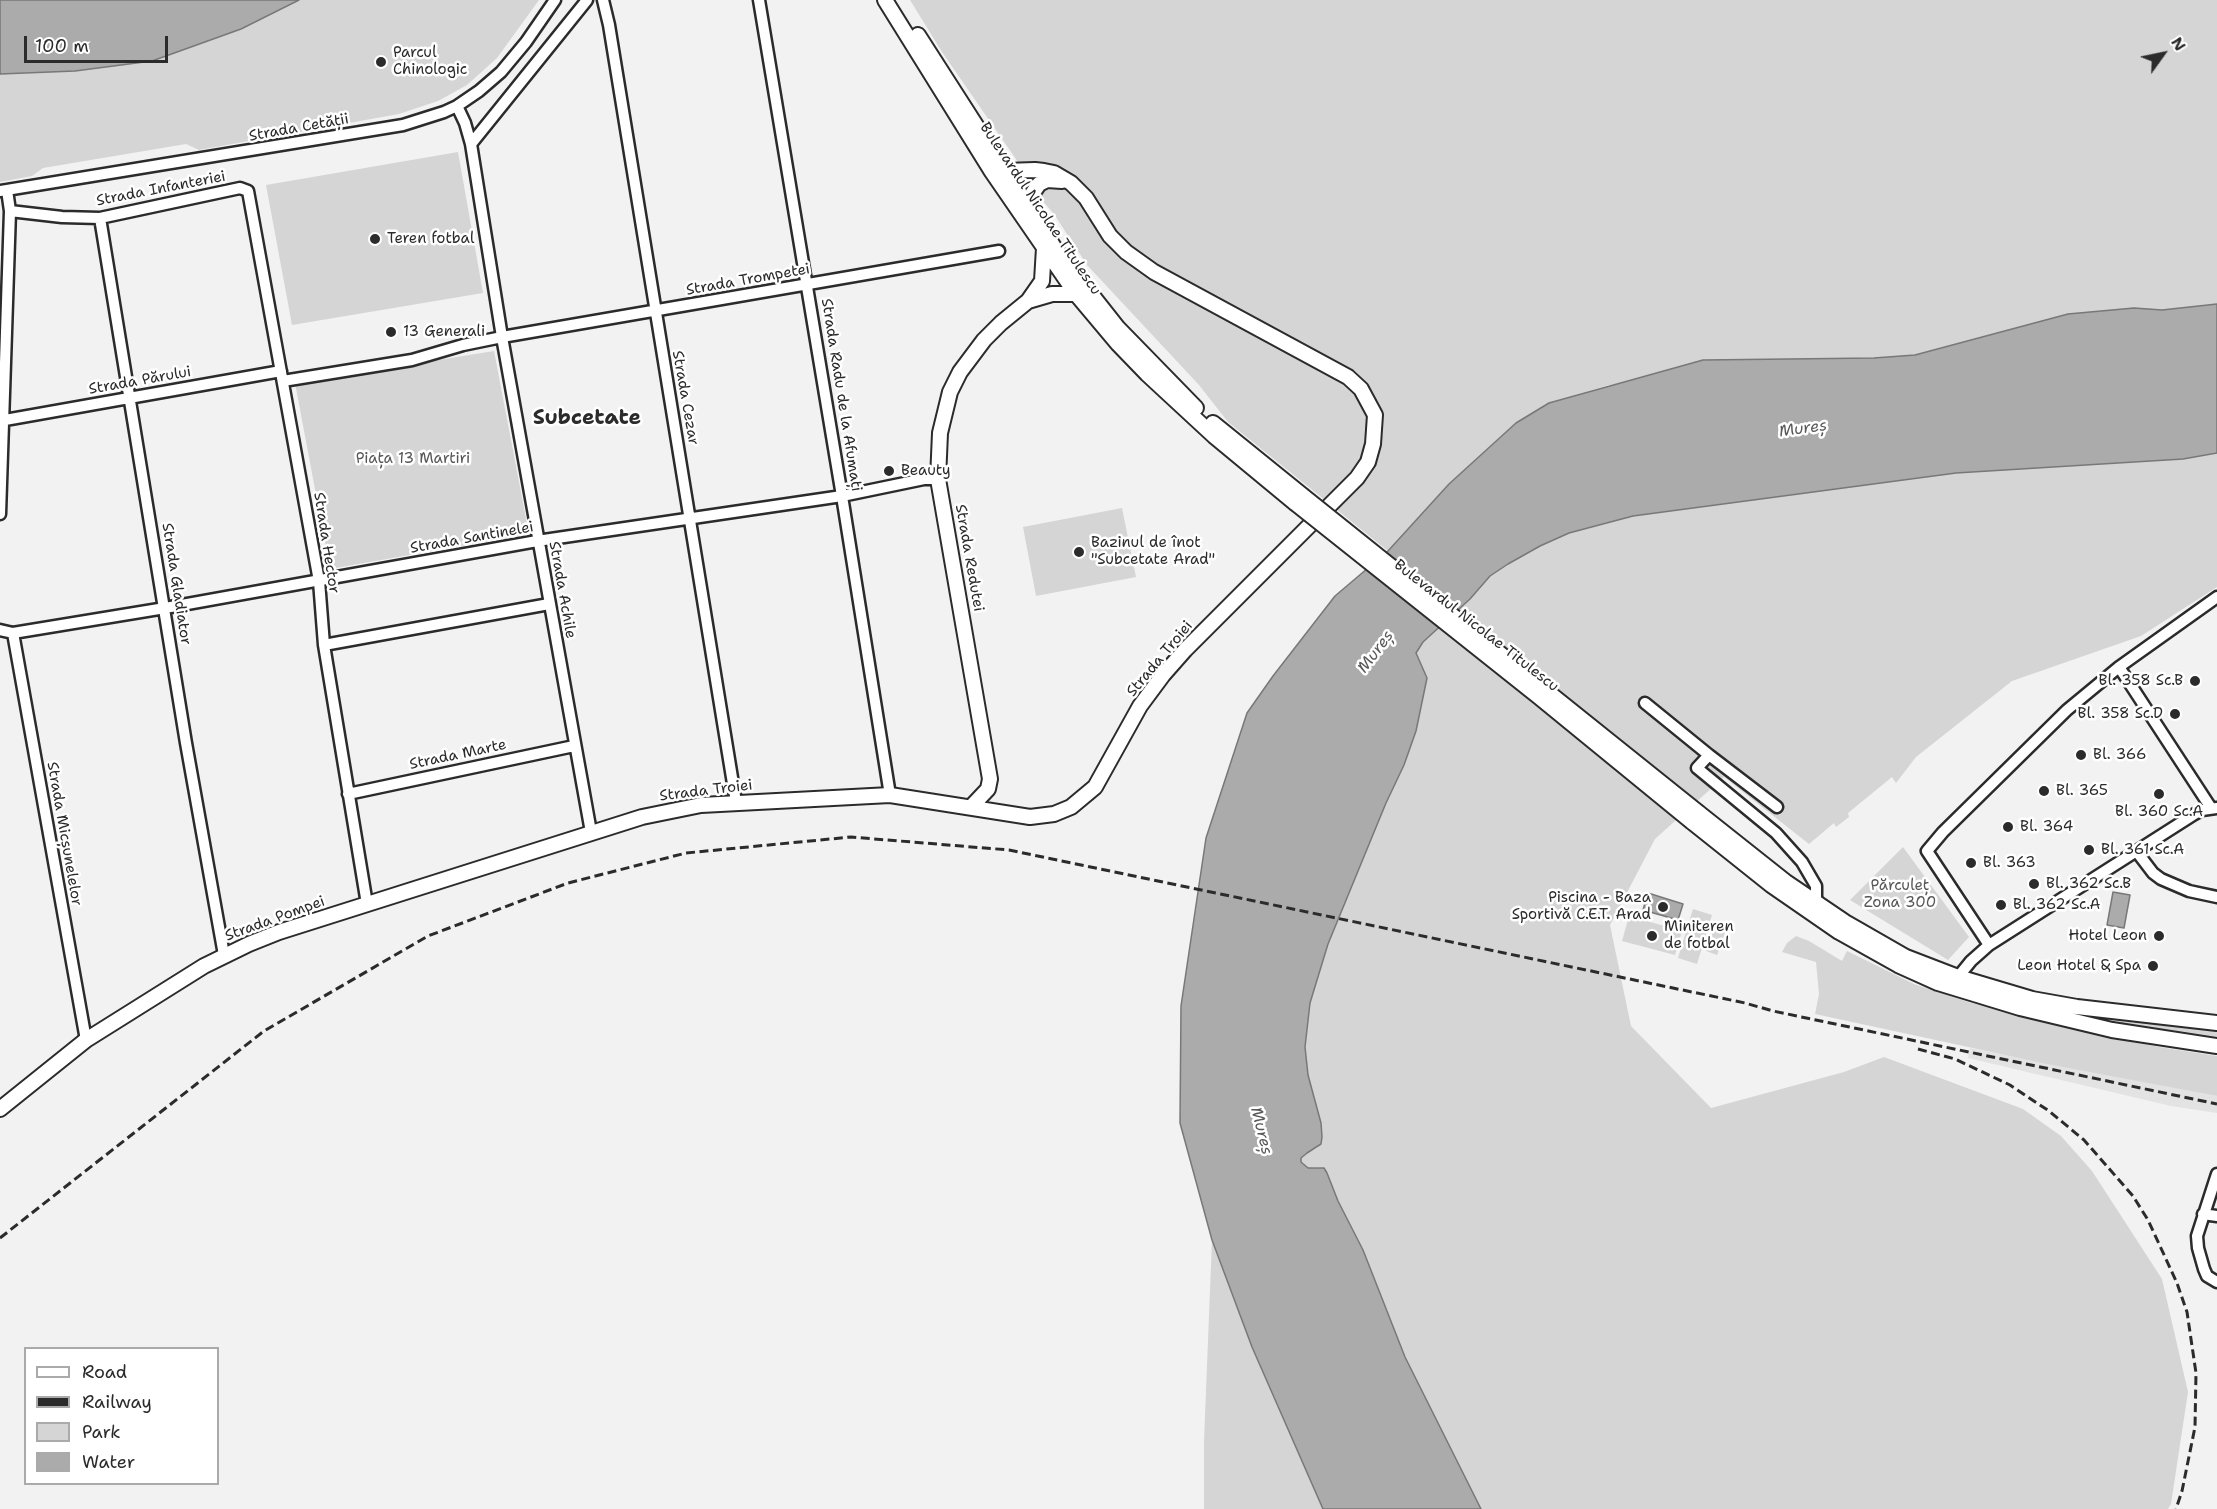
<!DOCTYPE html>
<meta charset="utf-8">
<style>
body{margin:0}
#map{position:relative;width:2217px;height:1509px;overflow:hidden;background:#f2f2f2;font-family:"Shantell Sans",sans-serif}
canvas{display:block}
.legend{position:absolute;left:24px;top:1347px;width:195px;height:138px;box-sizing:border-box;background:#fff;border:2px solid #aaa;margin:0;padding:8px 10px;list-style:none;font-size:18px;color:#2b2b2b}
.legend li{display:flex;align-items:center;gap:12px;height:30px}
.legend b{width:30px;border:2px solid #aaa}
.north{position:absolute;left:2133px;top:24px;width:60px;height:60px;-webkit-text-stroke:4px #fff;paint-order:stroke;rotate:57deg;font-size:16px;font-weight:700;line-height:24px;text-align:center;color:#2b2b2b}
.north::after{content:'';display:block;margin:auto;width:21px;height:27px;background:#2b2b2b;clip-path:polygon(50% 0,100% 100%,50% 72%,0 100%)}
.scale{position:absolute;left:24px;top:36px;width:144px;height:27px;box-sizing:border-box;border:3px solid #2b2b2b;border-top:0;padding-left:8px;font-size:18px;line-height:21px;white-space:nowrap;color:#2b2b2b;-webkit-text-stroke:4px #fff;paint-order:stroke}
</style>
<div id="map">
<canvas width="2217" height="1509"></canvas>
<ul class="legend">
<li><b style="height:8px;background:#fff"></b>Road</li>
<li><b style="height:8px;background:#2b2b2b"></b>Railway</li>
<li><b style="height:16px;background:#d5d5d5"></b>Park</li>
<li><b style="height:16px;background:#ababab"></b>Water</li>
</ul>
<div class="north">N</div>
<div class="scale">100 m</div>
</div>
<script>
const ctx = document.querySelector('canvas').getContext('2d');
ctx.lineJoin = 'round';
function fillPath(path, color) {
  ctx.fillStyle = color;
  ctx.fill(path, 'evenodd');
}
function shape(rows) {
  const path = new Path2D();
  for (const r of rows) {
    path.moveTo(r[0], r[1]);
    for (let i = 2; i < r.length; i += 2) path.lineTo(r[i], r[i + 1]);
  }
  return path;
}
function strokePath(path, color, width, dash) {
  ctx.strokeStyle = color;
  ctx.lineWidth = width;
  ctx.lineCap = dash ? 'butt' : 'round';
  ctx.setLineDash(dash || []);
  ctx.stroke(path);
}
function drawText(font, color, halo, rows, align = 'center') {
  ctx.font = font + ' "Shantell Sans",sans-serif';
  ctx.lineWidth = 5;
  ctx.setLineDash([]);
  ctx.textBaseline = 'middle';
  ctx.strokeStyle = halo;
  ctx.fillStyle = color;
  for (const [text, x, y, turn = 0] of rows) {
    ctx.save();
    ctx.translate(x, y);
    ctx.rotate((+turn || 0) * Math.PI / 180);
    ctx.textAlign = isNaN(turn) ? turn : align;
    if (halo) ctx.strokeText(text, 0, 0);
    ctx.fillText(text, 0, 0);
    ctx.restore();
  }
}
const built = shape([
 [1970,1048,2217,1096,2217,1113,2171,1106,1968,1058]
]);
const green = shape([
 [299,0,539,0,497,58,467,85,438,101,399,114,199,150,186,144,43,168,32,176,0,182,0,74,75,71,152,61,241,29],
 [910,0,2217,0,2217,304,2162,310,2134,308,2068,314,1915,355,1609,385,1549,403,1516,423,1449,484,1388,551,1228,422,1199,385,1087,265,1054,214,1028,184,1018,162,942,52],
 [458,152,483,293,292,325,266,185],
 [494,351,529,534,330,569,295,383],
 [2217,453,2217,587,2141,636,2012,681,1916,757,1896,783,1892,777,1848,813,1849,817,1836,827,1834,823,1809,844,1724,777,1655,839,1610,925,1631,1026,1711,1108,1844,1072,1884,1057,2023,1109,2061,1136,2092,1171,2162,1279,2188,1392,2171,1504,2168,1509,1481,1509,1405,1357,1363,1250,1338,1201,1327,1173,1319,1167,1308,1168,1301,1162,1301,1158,1307,1153,1317,1148,1321,1123,1308,1075,1305,1047,1310,1003,1328,944,1386,803,1404,765,1416,731,1427,678,1416,653,1423,642,1470,599,1490,576,1508,564,1540,546,1569,533,1633,516,1956,473,2183,459],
 [1122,508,1136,577,1036,596,1023,527],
 [1903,847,1969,937,1948,960,1850,900],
 [1693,909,1712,915,1697,964,1678,958],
 [1629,916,1682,931,1675,955,1622,941],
 [1715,926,1726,930,1717,955,1706,951],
 [1796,936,1809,941,1842,961,1847,951,1914,984,1971,1003,2159,1047,2217,1056,2217,1096,2047,1064,1815,1014,1819,994,1816,962,1782,952,1787,943],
 [2103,1015,2217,1029,2217,1038,2127,1027,2101,1021],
 [1212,1240,1252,1347,1323,1509,1204,1509,1204,1441]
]);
const water = shape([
 [0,0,299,0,241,29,152,61,75,71,0,74,0,0],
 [2217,304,2217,453,2183,459,1956,473,1633,516,1569,533,1540,546,1508,564,1490,576,1470,599,1423,642,1416,653,1427,678,1416,731,1404,765,1386,803,1328,944,1310,1003,1305,1047,1308,1075,1321,1123,1322,1137,1321,1144,1307,1153,1301,1158,1301,1162,1308,1168,1324,1168,1327,1173,1338,1201,1363,1250,1405,1357,1481,1509,1323,1509,1252,1347,1212,1240,1180,1123,1181,1006,1206,838,1247,713,1273,676,1335,596,1388,551,1449,484,1516,423,1549,403,1703,360,1874,358,1915,355,2068,314,2134,308,2162,310,2217,304],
 [2113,892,2130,895,2124,928,2107,925,2113,892],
 [1648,893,1683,904,1678,920,1643,910,1648,893]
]);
const minor = shape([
 [603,0,609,25,736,802],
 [759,0,842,496,890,795],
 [457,106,465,123,471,144,502,337,591,832],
 [471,144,587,0],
 [0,191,403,125,444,112,457,106,479,91,501,72,526,42,555,0],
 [10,211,62,217,100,218,240,188,248,191,319,581,324,645,367,904],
 [100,218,186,743,224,955],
 [283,381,412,360,463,345,502,337,999,251],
 [5,420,281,371],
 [0,514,10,211,7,190],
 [0,630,13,633,165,608,537,541,842,496,924,479,938,479],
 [13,633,86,1040],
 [324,645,549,604],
 [2119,667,2211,808],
 [1645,703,1709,755],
 [348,794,574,746],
 [1777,807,1709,755,1697,768,1776,833,1802,862,1816,886,1816,902],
 [2137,852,2153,873,2161,879,2189,891,2217,897],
 [1989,945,1927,851,1943,832,2067,710,2119,667,2217,597],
 [1958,977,1971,961,1989,945,2193,815,2202,810,2217,808],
 [2217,1174,2197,1236,2198,1248,2204,1269,2207,1276,2217,1282],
 [2203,1214,2217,1216]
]);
const major = shape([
 [885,0,992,172,1076,294,1118,344,1147,374,1214,436,1295,503],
 [918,35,1054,247,1118,328,1196,408],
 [1031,213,1032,194,1039,184,1047,180,1062,181],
 [1028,301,1052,294,1076,294],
 [1213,423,1302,495],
 [971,807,988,789,990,779,938,479,940,433,950,392,960,372,984,340,1001,323,1028,301,1042,281,1044,248],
 [1699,813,1786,882,1845,922,1906,957,1958,977,2032,999,2077,1007,2217,1023],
 [1692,822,1771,885,1839,932,1898,965,1938,983,2020,1008,2112,1030,2217,1046],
 [0,1109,86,1040,204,966,249,944,279,932,642,817,701,805,890,795,1030,817,1054,814,1071,807,1095,787,1140,706,1163,675,1185,650,1357,478,1368,462,1373,444,1375,415,1361,389,1348,377,1154,272,1126,252,1110,236,1086,198,1071,183,1054,173,1044,171,1035,170,1005,171]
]);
const rail = shape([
 [1918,1049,1955,1059,2010,1085,2049,1111,2084,1140,2133,1196,2148,1220,2177,1283,2187,1312,2196,1373,2195,1427,2182,1491,2176,1509],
 [0,1238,264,1031,428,936,568,883,686,853,851,837,1009,850,1745,1003,1773,1011,2217,1104]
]);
const majorBridge = shape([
 [1302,495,1699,813],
 [1295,503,1539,697,1692,822]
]);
const markers = [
 [381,62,6,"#2b2b2b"],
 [375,239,6,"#2b2b2b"],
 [391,332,6,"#2b2b2b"],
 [889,471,6,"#2b2b2b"],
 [1079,552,6,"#2b2b2b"],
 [2195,681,6,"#2b2b2b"],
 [2175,714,6,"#2b2b2b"],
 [2081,755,6,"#2b2b2b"],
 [2044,791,6,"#2b2b2b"],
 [2159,794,6,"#2b2b2b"],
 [2008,827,6,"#2b2b2b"],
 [2089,850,6,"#2b2b2b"],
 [1971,863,6,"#2b2b2b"],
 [2034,884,6,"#2b2b2b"],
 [2001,905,6,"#2b2b2b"],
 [1663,907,6,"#2b2b2b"],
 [1652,936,6,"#2b2b2b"],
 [2159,936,6,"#2b2b2b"],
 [2153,966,6,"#2b2b2b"]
];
const poiNames = [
 ["Parcul",393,53],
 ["Chinologic",393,70],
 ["Teren fotbal",387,239],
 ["13 Generali",403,332],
 ["Beauty",901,471],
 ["Bazinul de înot",1091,543],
 ["\"Subcetate Arad\"",1091,560],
 ["Bl. 358 Sc.B",2183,681,"right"],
 ["Bl. 358 Sc.D",2163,714,"right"],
 ["Bl. 366",2093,755],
 ["Bl. 365",2056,791],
 ["Bl. 360 Sc.A",2159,812,"center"],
 ["Bl. 364",2020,827],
 ["Bl. 361 Sc.A",2101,850],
 ["Bl. 363",1983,863],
 ["Bl. 362 Sc.B",2046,884],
 ["Piscina - Baza",1651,898,"right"],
 ["Sportivă C.E.T. Arad",1651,915,"right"],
 ["Bl. 362 Sc.A",2013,905],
 ["Miniteren",1664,927],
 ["de fotbal",1664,944],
 ["Hotel Leon",2147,936,"right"],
 ["Leon Hotel & Spa",2141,966,"right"]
];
const streetNames = [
 ["Strada Cetății",299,128,-10],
 ["Strada Infanteriei",161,189,-11],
 ["Bulevardul Nicolae Titulescu",1040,209,56],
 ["Strada Trompetei",748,280,-10],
 ["Strada Părului",140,381,-10],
 ["Strada Radu de la Afumați",841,395,81],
 ["Strada Cezar",685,398,80],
 ["Strada Santinelei",472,538,-10],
 ["Strada Hector",326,543,81],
 ["Strada Redutei",969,558,80],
 ["Strada Gladiator",176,584,81],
 ["Strada Achile",562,590,80],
 ["Bulevardul Nicolae Titulescu",1476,626,38],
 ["Strada Troiei",1160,659,-50],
 ["Strada Marte",458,755,-12],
 ["Strada Troiei",706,791,-7],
 ["Strada Micșunelelor",64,834,80],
 ["Strada Pompei",275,919,-20]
];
const parkNames = [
 ["Piața 13 Martiri",413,459],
 ["Părculeț",1900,886],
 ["Zona 300",1900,903]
];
const waterNames = [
 ["Mureș",1803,429,-8],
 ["Mureș",1376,652,-53],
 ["Mureș",1261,1131,76]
];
const districtNames = [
 ["Subcetate",587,419]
];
fillPath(built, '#e3e3e3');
fillPath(green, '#d5d5d5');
fillPath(water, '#ababab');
strokePath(water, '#787878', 1.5);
strokePath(minor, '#2b2b2b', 15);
strokePath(major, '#2b2b2b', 18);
strokePath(minor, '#fff', 10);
strokePath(major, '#fff', 14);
strokePath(rail, '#2b2b2b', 3, [9, 4.5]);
strokePath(majorBridge, '#2b2b2b', 18, []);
strokePath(majorBridge, '#fff', 14);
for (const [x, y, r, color] of markers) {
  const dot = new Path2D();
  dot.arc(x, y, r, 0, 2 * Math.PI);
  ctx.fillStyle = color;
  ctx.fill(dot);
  strokePath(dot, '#fff', 2);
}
drawText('15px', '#2b2b2b', '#fff', poiNames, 'left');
drawText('15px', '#2b2b2b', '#fff', streetNames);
drawText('15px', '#565656', '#fff', parkNames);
drawText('italic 16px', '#585858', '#fff', waterNames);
drawText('bold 21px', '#2b2b2b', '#fff', districtNames);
</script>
